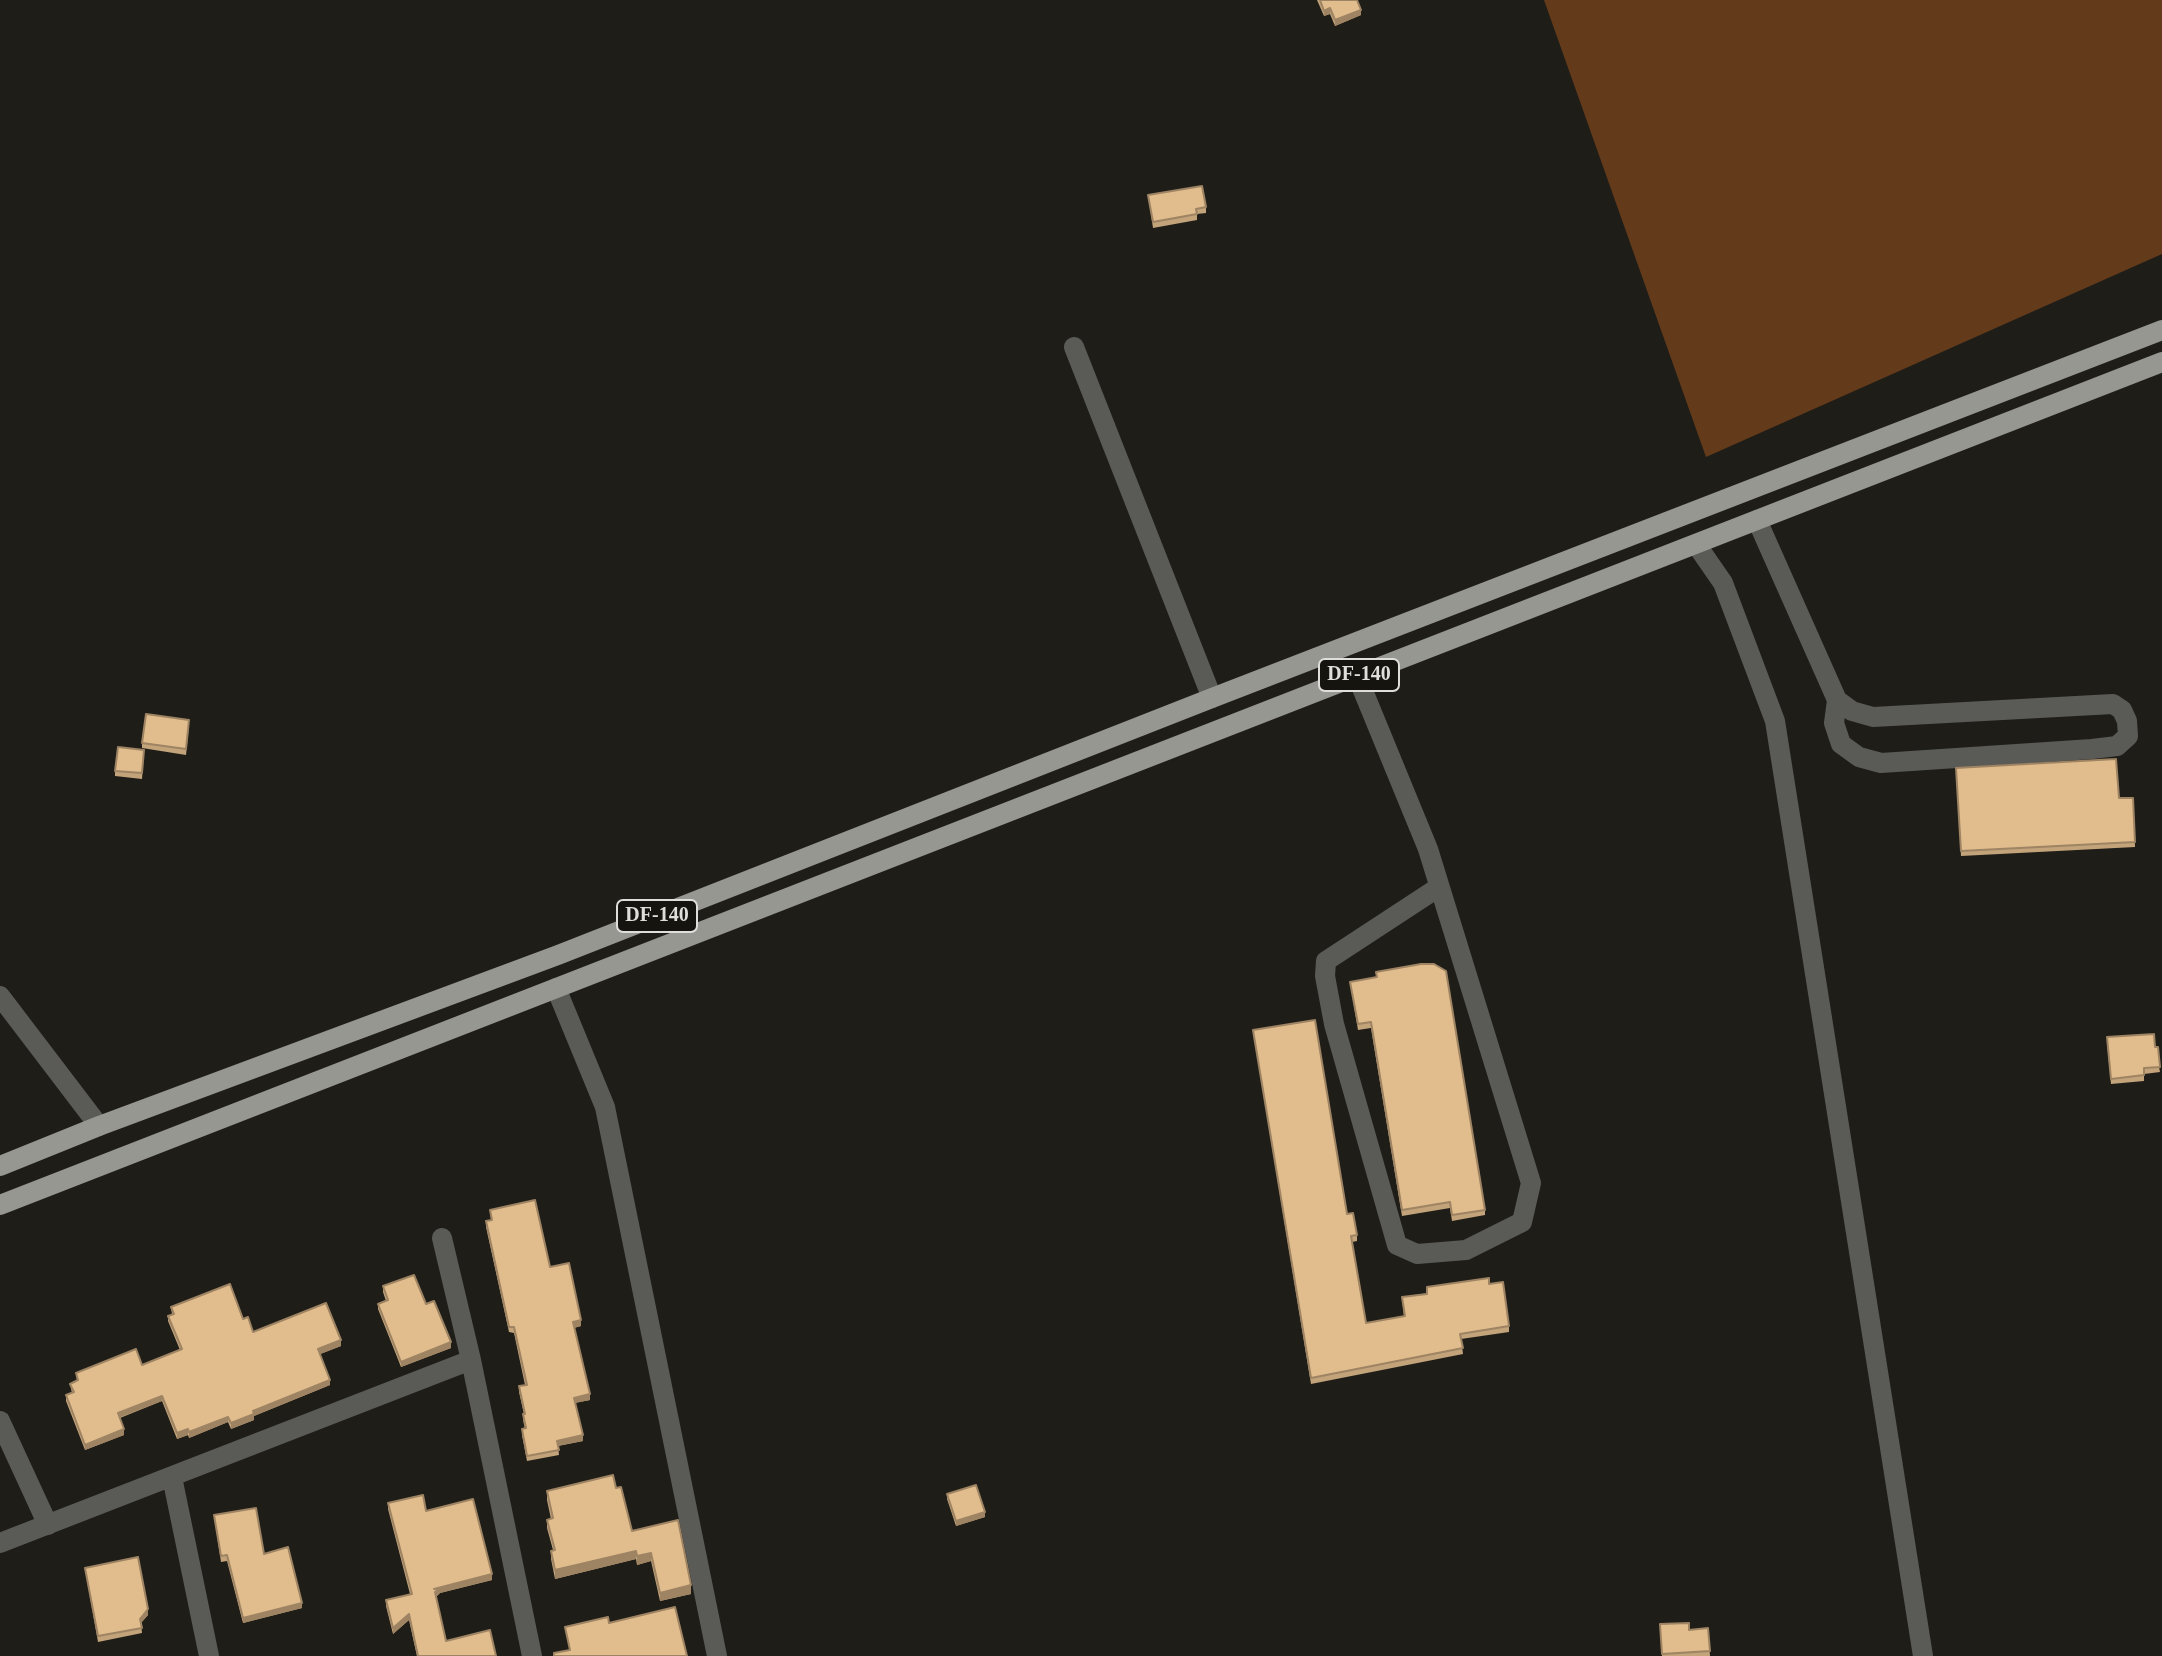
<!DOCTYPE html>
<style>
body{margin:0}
canvas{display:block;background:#1f1d18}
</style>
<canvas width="2162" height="1656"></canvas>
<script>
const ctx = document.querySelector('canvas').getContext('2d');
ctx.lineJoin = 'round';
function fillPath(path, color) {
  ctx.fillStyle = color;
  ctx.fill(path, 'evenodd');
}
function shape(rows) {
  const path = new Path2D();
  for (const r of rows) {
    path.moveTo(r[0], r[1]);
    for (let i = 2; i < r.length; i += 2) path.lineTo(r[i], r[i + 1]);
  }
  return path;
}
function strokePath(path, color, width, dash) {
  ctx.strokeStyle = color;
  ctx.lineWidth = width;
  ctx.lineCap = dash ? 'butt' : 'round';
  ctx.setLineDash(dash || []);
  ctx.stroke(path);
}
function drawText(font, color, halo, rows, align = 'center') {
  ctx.font = font + ' "Times New Roman",serif';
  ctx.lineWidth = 8;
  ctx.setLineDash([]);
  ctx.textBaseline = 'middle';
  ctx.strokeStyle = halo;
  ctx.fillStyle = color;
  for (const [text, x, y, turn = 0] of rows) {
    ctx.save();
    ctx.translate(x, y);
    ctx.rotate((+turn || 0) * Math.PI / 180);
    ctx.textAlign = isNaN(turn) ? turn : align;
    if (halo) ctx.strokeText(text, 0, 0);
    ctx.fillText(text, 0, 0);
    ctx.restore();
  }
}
const forest = shape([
 [1544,0,2162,0,2162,254,1706,457]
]);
const minor = shape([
 [1074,347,1212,698],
 [1757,520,1837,700,1852,711,1873,717,2113,704,2122,710,2127,721,2128,736,2117,746,2092,749,1881,763,1859,757,1841,744,1834,723,1837,700],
 [1696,544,1723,583,1775,721,1923,1656],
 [1357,676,1428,849,1531,1183,1522,1222,1466,1250,1417,1254,1397,1245,1334,1024,1325,976,1326,961,1439,887],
 [556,988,605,1107,717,1656],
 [0,996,99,1126],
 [442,1238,471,1360,532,1656],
 [0,1421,48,1525],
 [172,1477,209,1656],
 [0,1543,471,1360]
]);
const major = shape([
 [0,1166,99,1126,558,955,1212,698,2162,330],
 [0,1205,2162,362]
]);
const wall = shape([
 [1317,0,1357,0,1361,15,1335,26,1330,14,1324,16],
 [1148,195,1206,207,1206,213,1197,214,1197,220,1153,228],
 [189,725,186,755,142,748,142,743],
 [144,750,142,779,115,776,115,771],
 [1956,768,2119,798,2133,798,2135,847,1961,856],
 [1350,982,1485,1210,1485,1215,1452,1221,1450,1208,1402,1216,1371,1028,1358,1030],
 [1253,1030,1347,1214,1357,1235,1357,1241,1352,1242,1366,1323,1404,1317,1402,1297,1489,1284,1509,1326,1509,1332,1461,1339,1463,1354,1311,1384],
 [2107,1043,2155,1047,2160,1072,2144,1074,2144,1081,2111,1084],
 [490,1210,550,1267,581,1326,574,1328,590,1400,575,1403,583,1441,558,1446,559,1455,527,1461,522,1435,522,1429,525,1429,523,1420,523,1414,524,1414,519,1392,519,1386,525,1385,514,1333,509,1332,486,1227,486,1221,491,1220],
 [383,1286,426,1304,451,1348,401,1367,378,1309,378,1304,386,1301,383,1292],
 [171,1307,243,1319,253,1332,341,1346,320,1354,330,1385,254,1416,254,1420,231,1429,228,1422,189,1438,188,1435,177,1439,162,1401,120,1418,124,1435,85,1450,66,1401,66,1395,72,1393,70,1384,77,1381,76,1373,142,1365,180,1350,168,1321,168,1316,172,1314],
 [616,1488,632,1531,691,1594,660,1601,651,1561,637,1565,636,1559,555,1579,551,1559,551,1551,553,1550,547,1528,547,1520,551,1519,547,1500,547,1491],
 [947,1494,985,1517,956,1526,947,1499],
 [388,1503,426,1511,492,1580,440,1593,436,1597,446,1641,496,1656,417,1656,409,1620,393,1634,386,1606,386,1600,410,1594,388,1509],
 [214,1515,264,1554,302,1608,243,1623,227,1561,221,1562],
 [85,1568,148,1615,141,1623,142,1633,98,1642],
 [1660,1624,1689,1630,1708,1628,1710,1656,1662,1656]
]);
const shadedWall = shape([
 [1330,8,1330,14,1324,16,1324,11],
 [1361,10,1361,15,1335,26,1335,20],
 [581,1320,581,1326,573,1328,573,1322],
 [341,1340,341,1346,318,1355,318,1349],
 [451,1342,451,1348,401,1367,401,1362],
 [330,1380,330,1385,254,1416,254,1420,231,1429,231,1423,253,1411],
 [590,1394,590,1400,574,1403,574,1398],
 [162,1396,162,1401,118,1418,118,1413],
 [228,1417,228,1422,189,1438,189,1432],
 [124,1429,124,1435,85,1450,85,1445],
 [188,1429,188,1435,177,1439,177,1433],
 [583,1435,583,1441,557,1446,557,1441],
 [985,1512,985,1517,956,1526,956,1521],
 [636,1551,636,1559,555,1579,555,1570],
 [651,1553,651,1561,637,1565,637,1556],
 [492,1574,492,1580,440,1593,435,1598,434,1589],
 [691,1585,691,1594,660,1601,660,1593],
 [302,1603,302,1608,243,1623,243,1618],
 [148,1609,148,1615,140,1624,140,1619],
 [409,1614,409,1620,393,1634,393,1628]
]);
const building = shape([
 [1320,0,1357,0,1361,10,1335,20,1330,8,1324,11,1320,0],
 [1202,186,1206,207,1196,209,1197,214,1153,222,1148,195,1202,186],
 [146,714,189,720,186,749,142,743,146,714],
 [118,747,144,750,142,773,115,771,118,747],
 [2116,759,2119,798,2133,798,2135,842,1961,851,1956,768,2116,759],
 [1421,964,1434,964,1446,971,1485,1210,1452,1215,1450,1202,1402,1210,1371,1022,1358,1024,1350,982,1377,977,1376,972,1421,964],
 [1315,1020,1347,1214,1353,1213,1357,1235,1351,1236,1366,1323,1405,1316,1402,1297,1427,1294,1427,1287,1489,1278,1489,1284,1503,1282,1509,1326,1460,1334,1463,1348,1311,1378,1253,1030,1315,1020],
 [2154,1034,2155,1047,2158,1047,2160,1067,2144,1068,2144,1075,2111,1079,2107,1037,2154,1034],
 [535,1200,550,1267,569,1263,581,1320,573,1322,590,1394,574,1398,583,1435,557,1441,559,1450,527,1456,522,1429,526,1428,523,1414,525,1414,519,1386,527,1385,514,1327,509,1327,486,1221,492,1220,490,1210,535,1200],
 [414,1275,426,1304,434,1301,451,1342,401,1362,378,1304,388,1300,383,1286,414,1275],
 [230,1284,243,1319,248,1317,253,1332,326,1303,341,1340,318,1349,330,1380,253,1411,254,1414,231,1423,228,1417,189,1432,188,1429,177,1433,162,1396,118,1413,124,1429,85,1445,66,1395,74,1392,70,1384,78,1380,76,1373,136,1349,142,1365,182,1349,168,1316,174,1314,171,1307,230,1284],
 [613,1475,616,1488,621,1487,632,1531,678,1520,691,1585,660,1593,651,1553,637,1556,636,1551,555,1570,551,1551,555,1550,547,1520,553,1518,547,1491,613,1475],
 [976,1485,985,1512,956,1521,947,1494,976,1485],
 [423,1495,426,1511,473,1499,492,1574,434,1589,440,1588,435,1592,446,1641,490,1630,496,1656,418,1656,409,1614,393,1628,386,1600,412,1594,388,1503,423,1495],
 [256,1508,264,1554,288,1547,302,1603,243,1618,227,1555,221,1556,214,1515,256,1508],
 [138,1557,148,1609,140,1619,142,1628,98,1636,85,1568,138,1557],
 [675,1607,687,1656,554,1656,554,1653,570,1650,565,1627,608,1617,609,1623,675,1607],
 [1689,1623,1689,1630,1708,1628,1710,1651,1662,1654,1660,1624,1689,1623]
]);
const shields = [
 [1359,675,80],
 [657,916,80]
];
const shieldNames = [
 ["DF-140",1359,675],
 ["DF-140",657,916]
];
fillPath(forest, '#633a1a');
strokePath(minor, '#5a5a57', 20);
strokePath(major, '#979791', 20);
fillPath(wall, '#c2a37a');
fillPath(shadedWall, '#9e8463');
fillPath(building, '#e1bd8e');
strokePath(building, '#9e8463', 2);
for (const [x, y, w] of shields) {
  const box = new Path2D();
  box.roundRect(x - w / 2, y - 16, w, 32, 6);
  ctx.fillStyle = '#16140f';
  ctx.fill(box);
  strokePath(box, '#dfdeda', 2);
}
drawText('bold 20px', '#dfdeda', null, shieldNames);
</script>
